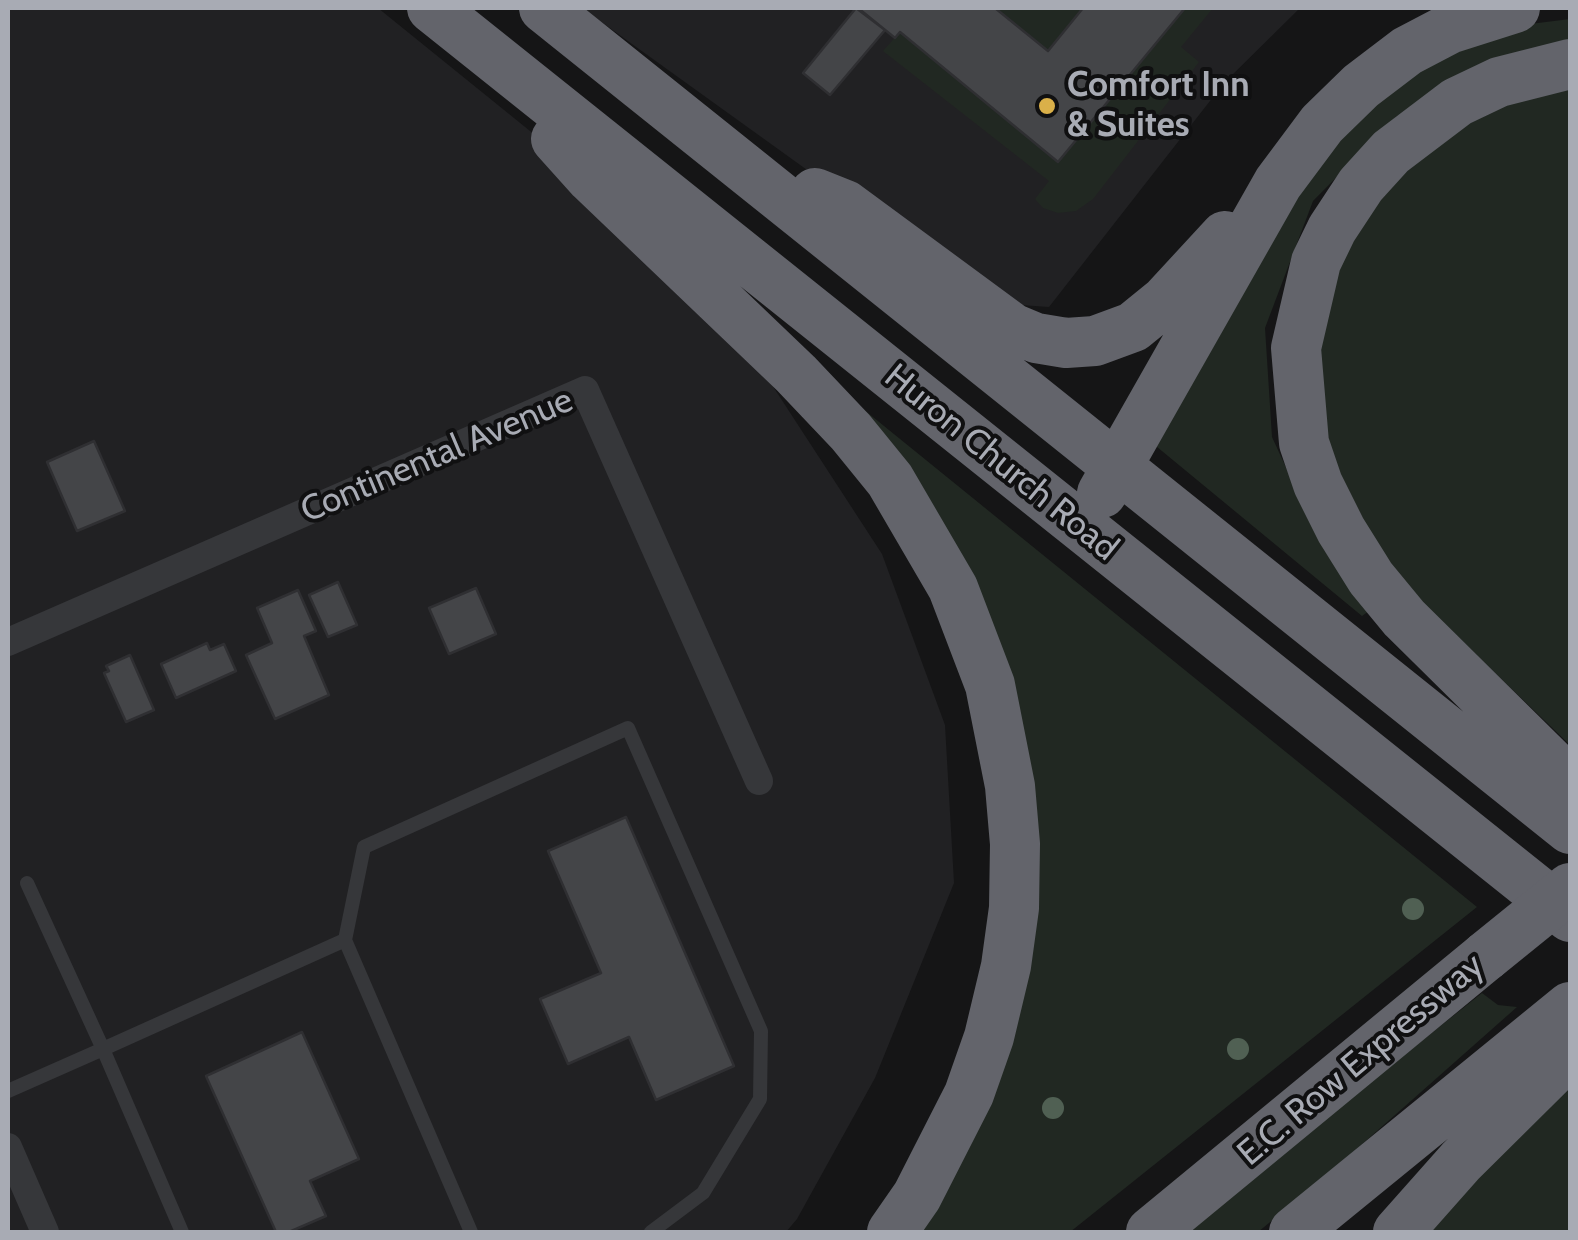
<!DOCTYPE html>
<style>
body{margin:0}
#map{position:relative;width:1578px;height:1240px;overflow:hidden;background:#151516;font-family:Cabin,sans-serif}
canvas{display:block}
.frame{position:absolute;inset:0;border:10px solid #a8abb4;pointer-events:none}
</style>
<div id="map">
<canvas width="1578" height="1240"></canvas>
<div class="frame"></div>
</div>
<script>
const ctx = document.querySelector('canvas').getContext('2d');
ctx.lineJoin = 'round';
function fillPath(path, color) {
  ctx.fillStyle = color;
  ctx.fill(path, 'evenodd');
}
function shape(rows) {
  const path = new Path2D();
  for (const r of rows) {
    path.moveTo(r[0], r[1]);
    for (let i = 2; i < r.length; i += 2) path.lineTo(r[i], r[i + 1]);
  }
  return path;
}
function strokePath(path, color, width, dash) {
  ctx.strokeStyle = color;
  ctx.lineWidth = width;
  ctx.lineCap = dash ? 'butt' : 'round';
  ctx.setLineDash(dash || []);
  ctx.stroke(path);
}
function drawText(font, color, halo, rows, align = 'center') {
  ctx.font = font + ' Cabin,sans-serif';
  ctx.lineWidth = 8;
  ctx.setLineDash([]);
  ctx.textBaseline = 'middle';
  ctx.strokeStyle = halo;
  ctx.fillStyle = color;
  for (const [text, x, y, turn = 0] of rows) {
    ctx.save();
    ctx.translate(x, y);
    ctx.rotate((+turn || 0) * Math.PI / 180);
    ctx.textAlign = isNaN(turn) ? turn : align;
    if (halo) ctx.strokeText(text, 0, 0);
    ctx.fillText(text, 0, 0);
    ctx.restore();
  }
}
const built = shape([
 [8,8,378,8,603,190,733,325,882,554,945,725,954,883,875,1078,797,1219,786,1232,8,1232],
 [582,8,1300,8,1224,83,1049,307,992,303]
]);
const green = shape([
 [995,8,1036,10,1083,8,1048,51],
 [1185,8,1213,8,1181,47,1199,62,1093,199,1076,211,1058,213,1043,208,1035,199,1049,181,883,51,900,32,1058,162],
 [1570,19,1570,49,1397,116,1313,201,1265,328,1272,437,1324,550,1369,611,1362,616,1151,442,1292,188,1369,94,1441,54,1522,25],
 [1570,83,1570,745,1417,598,1332,484,1310,367,1330,277,1366,201,1504,97],
 [815,370,1477,907,1070,1232,917,1232,978,1111,1018,752],
 [1482,993,1498,1005,1517,1007,1325,1177,1258,1232,1181,1232],
 [1570,1078,1570,1232,1421,1232]
]);
const building = shape([
 [856,8,885,30,830,95,803,73,856,8],
 [858,8,995,8,1048,51,1083,8,1185,8,1058,162,900,32,895,38,858,8],
 [94,441,125,511,77,531,47,462,94,441],
 [338,582,357,625,328,637,309,595,338,582],
 [476,588,496,634,449,654,429,608,476,588],
 [298,590,316,631,304,636,329,695,275,719,246,655,272,643,257,608,298,590],
 [207,643,210,650,224,644,236,671,176,698,161,664,207,643],
 [130,655,154,710,126,722,104,673,109,671,106,666,130,655],
 [626,817,734,1066,656,1100,629,1037,568,1064,540,999,601,973,548,851,626,817],
 [302,1032,359,1159,310,1181,326,1216,289,1232,276,1232,206,1076,302,1032]
]);
const lane = shape([
 [8,1091,103,1049,27,883],
 [182,1232,103,1049,345,940],
 [471,1232,345,940,364,847,628,728,761,1031,760,1099,703,1193,651,1232]
]);
const street = shape([
 [8,642,585,390,759,781],
 [8,1147,45,1232]
]);
const highway = shape([
 [432,8,1570,917],
 [544,8,1570,829],
 [1570,64,1499,82,1457,102,1391,152,1361,185,1332,229,1316,262,1296,348,1304,443,1318,484,1341,530,1371,578,1404,618,1570,782],
 [556,139,591,178,796,374,851,432,890,480,953,588,990,685,1010,786,1015,844,1014,908,1006,966,989,1037,969,1094,917,1196,892,1232],
 [815,193,845,205,1012,328,1036,338,1066,343,1095,341,1133,327,1165,301,1225,236],
 [1102,493,1278,183,1322,124,1361,86,1407,51,1449,29,1515,8],
 [1151,1232,1486,956],
 [1294,1232,1570,1007],
 [1398,1232,1461,1161,1570,1053]
]);
const highwayBridge = shape([
 [1486,956,1570,888]
]);
const trees = [
 [1413,909],
 [1238,1049],
 [1053,1108]
];
const markers = [
 [1047,106,10,"#dab049"]
];
const poiNames = [
 ["Comfort Inn",1067,86],
 ["& Suites",1067,126]
];
const streetNames = [
 ["Continental Avenue",437,456,-23],
 ["Huron Church Road",1001,463,39],
 ["E.C. Row Expressway",1361,1060,-40]
];
fillPath(built, '#212123');
fillPath(green, '#212822');
fillPath(building, '#444548');
strokePath(building, '#2f2f32', 2.5);
strokePath(lane, '#36373a', 14);
strokePath(street, '#36373a', 28);
strokePath(highway, '#63646b', 50);
strokePath(highwayBridge, '#63646b', 50);
ctx.fillStyle = '#506053';
for (const [x, y] of trees) {
  ctx.beginPath();
  ctx.arc(x, y, 11, 0, 2 * Math.PI);
  ctx.fill();
}
for (const [x, y, r, color] of markers) {
  const dot = new Path2D();
  dot.arc(x, y, r, 0, 2 * Math.PI);
  ctx.fillStyle = color;
  ctx.fill(dot);
  strokePath(dot, '#101011', 4);
}
drawText('bold 35px', '#a8abb4', '#101011', poiNames, 'left');
drawText('35px', '#a8abb4', '#101011', streetNames);
</script>
